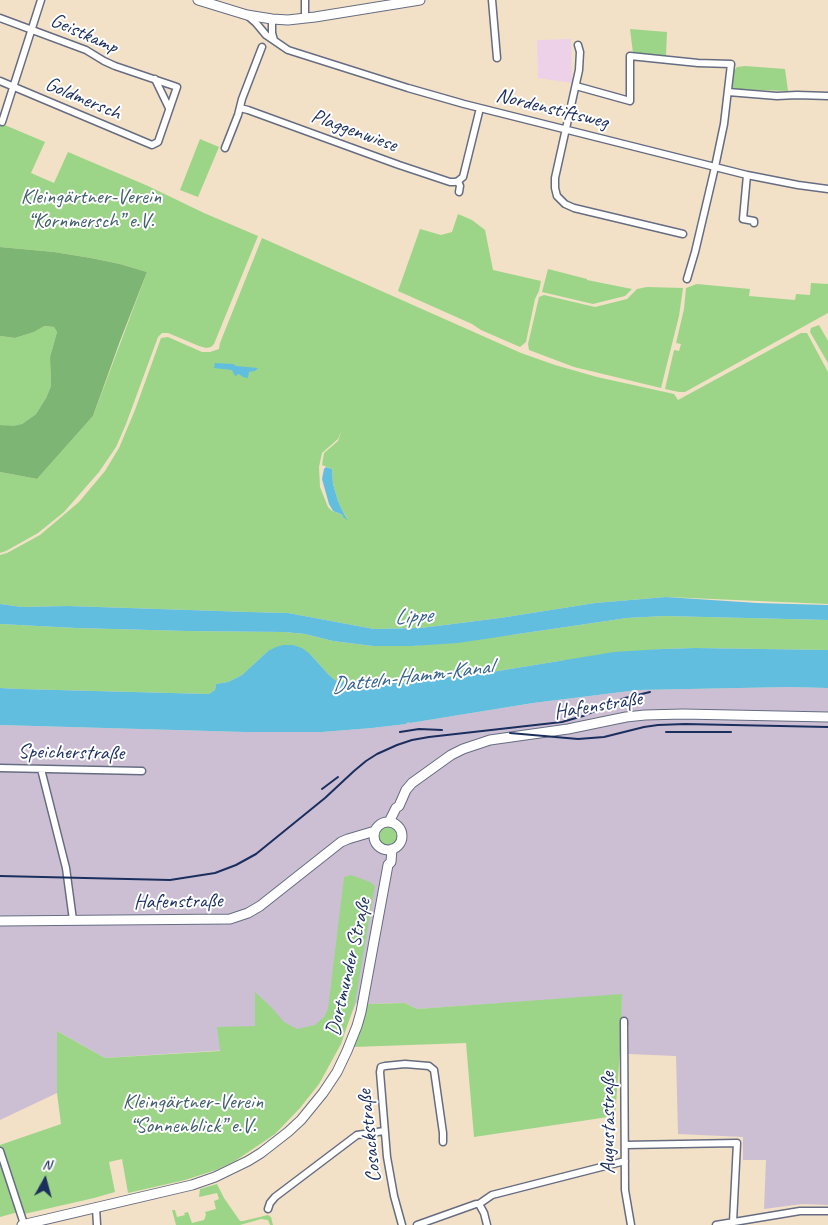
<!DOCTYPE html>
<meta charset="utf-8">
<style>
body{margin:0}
#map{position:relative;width:828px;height:1225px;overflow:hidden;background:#f2e1c6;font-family:Caveat,sans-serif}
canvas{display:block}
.north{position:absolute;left:20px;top:1155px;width:50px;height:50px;-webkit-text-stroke:4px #fff;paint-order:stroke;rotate:7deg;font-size:14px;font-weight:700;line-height:20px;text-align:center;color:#1b2f5e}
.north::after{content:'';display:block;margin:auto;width:18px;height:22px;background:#1b2f5e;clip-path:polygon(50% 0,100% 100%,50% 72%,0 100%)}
</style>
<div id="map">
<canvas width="828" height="1225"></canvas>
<div class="north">N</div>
</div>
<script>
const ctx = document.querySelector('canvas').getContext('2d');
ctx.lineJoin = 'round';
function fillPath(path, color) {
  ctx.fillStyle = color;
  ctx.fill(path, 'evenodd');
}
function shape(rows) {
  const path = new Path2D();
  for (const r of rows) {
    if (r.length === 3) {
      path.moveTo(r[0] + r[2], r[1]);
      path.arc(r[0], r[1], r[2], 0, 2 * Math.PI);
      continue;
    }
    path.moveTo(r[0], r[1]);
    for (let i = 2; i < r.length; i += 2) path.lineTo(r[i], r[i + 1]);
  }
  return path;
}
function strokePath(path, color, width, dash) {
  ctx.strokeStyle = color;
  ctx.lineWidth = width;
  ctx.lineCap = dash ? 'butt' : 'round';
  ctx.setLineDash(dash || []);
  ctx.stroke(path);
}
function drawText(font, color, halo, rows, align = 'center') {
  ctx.font = font + ' Caveat,sans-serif';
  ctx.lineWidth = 4;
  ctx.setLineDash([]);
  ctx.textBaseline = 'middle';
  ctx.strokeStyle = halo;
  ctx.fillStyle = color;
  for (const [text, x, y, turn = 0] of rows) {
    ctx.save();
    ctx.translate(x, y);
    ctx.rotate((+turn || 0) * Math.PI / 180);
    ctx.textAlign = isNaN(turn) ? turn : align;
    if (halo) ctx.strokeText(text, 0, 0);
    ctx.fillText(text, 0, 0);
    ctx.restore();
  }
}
const built = shape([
 [571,39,572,83,538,78,537,40]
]);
const industrial = shape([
 [790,687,828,688,828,1205,802,1204,764,1209,766,1160,743,1160,743,1137,678,1134,676,1056,628,1054,629,1026,621,1018,622,995,417,1009,405,1003,366,1004,356,1003,348,1023,257,1048,120,1057,105,1058,57,1031,57,1093,0,1120,0,725,245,732,322,732,372,728,406,724,408,721,410,723,533,703,638,690]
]);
const green = shape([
 [630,29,667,32,666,56,633,53],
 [745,66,785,69,788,91,731,89,733,72,737,67],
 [0,123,45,142,31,173,54,183,68,152,148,186,204,213,258,236,214,344,211,347,206,348,199,346,168,333,162,333,158,337,126,424,116,447,99,472,64,512,38,533,6,551,0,553,0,472,37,479,93,416,147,272,120,264,91,258,54,252,0,247],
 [200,139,219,147,198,197,180,190],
 [458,214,472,220,485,230,493,270,541,281,539,291,535,299,526,342,520,347,481,330,472,324,398,291,420,229,441,235,452,232],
 [262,238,521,353,555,365,597,377,674,394,678,400,801,333,807,333,828,372,828,604,666,597,595,603,500,618,421,628,374,629,288,613,249,612,68,606,22,607,0,604,0,555,7,553,40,535,79,502,105,471,119,448,135,410,161,338,168,337,202,352,210,352,219,349,220,343],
 [342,430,338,441,324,453,322,465,332,469,333,484,338,501,342,510,348,519,343,515,332,511,328,507,320,487,319,467,322,453,338,439],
 [548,269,587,279,587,280,632,289,625,296,593,304,542,292],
 [811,283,828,284,828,313,685,392,679,392,665,389,674,350,679,351,681,344,676,343,684,309,686,288,697,284,750,289,749,296,795,300,796,294,810,295],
 [647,287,683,288,679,316,661,388,574,367,529,350,528,344,539,297,544,295,595,307,627,299,637,289],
 [819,325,828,341,828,363,810,332,811,328],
 [43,326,54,327,57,332,50,357,51,386,46,398,36,414,22,424,14,427,0,425,0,336,15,338,34,332],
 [664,616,828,620,828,650,695,648,662,649,559,661,498,671,393,683,390,682,390,680,359,683,342,682,335,680,329,675,310,654,268,651,242,675,228,682,216,684,215,690,209,694,20,689,0,688,0,624,76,628,187,631,284,632,305,634,333,641,373,646,412,646,518,634,627,618],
 [388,836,9],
 [351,875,370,882,375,886,355,1003,341,1044,319,1084,300,1108,275,1134,235,1161,216,1170,185,1180,128,1193,122,1159,109,1162,115,1192,94,1198,24,1214,0,1151,0,1145,61,1124,57,1093,57,1031,105,1058,220,1051,217,1027,255,1026,255,992,272,1008,284,1022,297,1029,315,1025,324,1017,328,1009,344,877],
 [622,994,621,1039,615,1116,474,1137,466,1043,353,1047,366,1004,405,1003,417,1009],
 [0,1164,18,1212,0,1217],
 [217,1184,224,1198,240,1221,243,1221,268,1215,271,1217,273,1225,270,1225,268,1220,261,1219,240,1225,176,1225,172,1210,175,1210,177,1217,185,1215,184,1213,188,1212,192,1223,204,1220,206,1215,205,1212,216,1209,214,1201,219,1199,217,1193,199,1197,200,1189]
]);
const forest = shape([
 [0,247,54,252,91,258,120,264,147,272,120,341,93,416,37,479,0,472,0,425,14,426,22,424,36,414,46,398,51,386,50,357,57,332,54,327,44,326,34,332,15,338,0,336]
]);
const water = shape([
 [215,363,233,364,236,366,258,368,255,371,249,372,248,378,243,377,239,374,235,376,232,370,214,368],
 [326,467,332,469,333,484,338,501,342,510,348,520,343,517,343,515,333,511,329,504,322,479,324,469],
 [666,597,757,603,828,605,828,620,664,616,627,618,518,634,458,643,412,646,373,646,333,641,305,634,284,632,187,631,76,628,0,624,0,604,22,607,68,606,249,612,288,613,374,629,421,628,500,618,595,603],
 [283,645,293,645,302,648,310,654,329,675,335,680,350,683,390,680,390,682,393,683,401,683,498,671,614,652,662,649,695,648,828,650,828,688,790,687,638,690,533,703,410,723,408,722,406,724,372,728,322,732,245,732,0,725,0,688,20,689,209,694,215,690,216,684,228,682,242,675,268,651,276,647]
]);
const street = shape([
 [492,0,497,58],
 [248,16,256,23,266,35,288,50,408,88,464,104,747,175,798,185,828,189],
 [0,18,86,50,104,61,115,66,177,87,158,142,152,145,0,81],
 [305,18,305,0],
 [272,19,272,33,274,40],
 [578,45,580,52,579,70,555,178,555,188,557,196,565,204,574,208,683,234],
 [155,79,169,108],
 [576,86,630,101,630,56,698,63,731,64,724,124,715,167,695,252,687,279],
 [728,92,777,96,797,95,828,96],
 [240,108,248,110,399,165,450,182,455,182,458,181,463,177,480,108],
 [2,122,41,0],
 [225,148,238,115,242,99,262,47],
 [747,175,743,219,754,221,754,223],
 [458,181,460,186,459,192],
 [0,768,142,771],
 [41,769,66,868,73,920],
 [624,1021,625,1190,631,1225],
 [625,1145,737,1143,733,1222],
 [0,1151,24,1224],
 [479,1204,492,1195,625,1161],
 [479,1204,484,1213,487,1225],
 [96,1207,97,1225],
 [268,1209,270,1203,275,1197,357,1135,384,1131],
 [402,1225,394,1196,387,1157,380,1072,381,1067,385,1066,405,1064,429,1066,434,1070,443,1133,443,1142],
 [417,1225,476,1204,479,1204],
 [716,1225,800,1211,828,1211]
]);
const secondary = shape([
 [198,0,247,15,272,19,288,20,315,17,420,0],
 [389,822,396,808,399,806,406,790,412,783,451,755,463,749,490,740,568,729,626,717,645,715,683,714,828,717],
 [388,836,14],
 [0,921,230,919,248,913,260,906,341,842,348,839,375,831],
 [22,1225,192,1185,215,1177,248,1161,261,1153,288,1132,301,1120,323,1093,337,1072,347,1051,357,1026,361,1012,388,865,391,862,392,849]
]);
const rail = shape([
 [400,732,419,729,442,730],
 [666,732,731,732],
 [510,733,578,739,604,737,644,727,658,725,685,724,828,727],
 [322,789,338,777],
 [0,876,170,880,215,873,236,865,256,854,325,798,354,771,366,761,377,754,397,745,412,740,429,737,562,722,583,716,625,698,650,692]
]);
const streetNames = [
 ["Geistkamp",84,34,24],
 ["Goldmersch",83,99,23],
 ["Nordenstiftsweg",552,109,14],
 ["Plaggenwiese",354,131,20],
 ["Hafenstraße",598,706,-9],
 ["Speicherstraße",71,753,1],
 ["Hafenstraße",178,902,-1],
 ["Dortmunder Straße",349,967,-77],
 ["Augustastraße",608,1123,-90],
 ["Cosackstraße",370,1136,-96]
];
const parkNames = [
 ["Kleingärtner-Verein",91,197],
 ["“Kornmersch” e.V.",91,221],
 ["Kleingärtner-Verein",193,1102],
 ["“Sonnenblick” e.V.",193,1126]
];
const waterNames = [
 ["Lippe",413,617,-4],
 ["Datteln-Hamm-Kanal",412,677,-7]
];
fillPath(built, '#edd1e9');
fillPath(industrial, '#ccbfd4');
fillPath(green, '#9cd588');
fillPath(forest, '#7db674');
fillPath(water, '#61bedf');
strokePath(street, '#666d82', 9);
strokePath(secondary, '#666d82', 11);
strokePath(street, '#fff', 6);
strokePath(secondary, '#fff', 9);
strokePath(rail, '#1b2f5e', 2);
drawText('21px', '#1b2f5e', '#fff', streetNames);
drawText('21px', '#42616b', '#fff', parkNames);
drawText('italic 22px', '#34618b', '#fff', waterNames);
</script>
